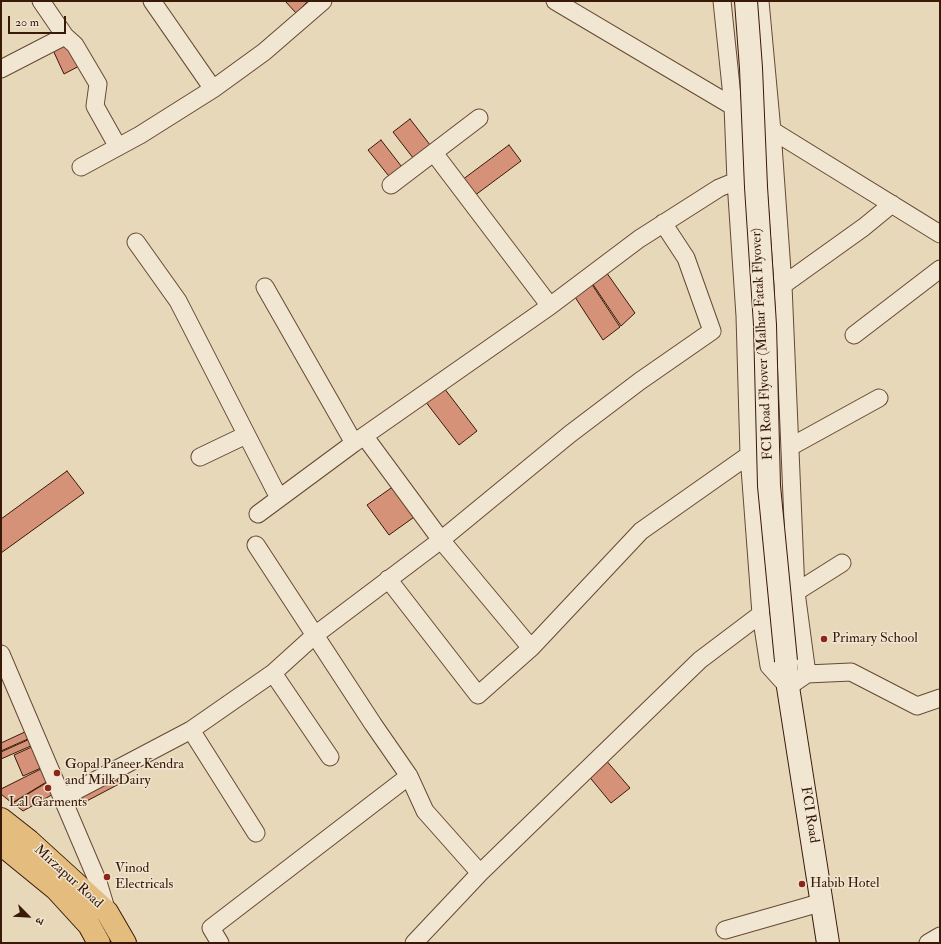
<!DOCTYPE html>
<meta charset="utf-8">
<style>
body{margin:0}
#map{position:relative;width:941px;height:944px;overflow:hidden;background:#e8d8ba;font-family:"IM FELL Double Pica","Noto Serif Devanagari",serif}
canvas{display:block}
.frame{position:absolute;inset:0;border:2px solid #391908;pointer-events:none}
.north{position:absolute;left:8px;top:896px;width:40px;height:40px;-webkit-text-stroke:3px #f0e6d2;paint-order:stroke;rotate:114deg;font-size:11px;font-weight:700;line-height:16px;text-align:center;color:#391908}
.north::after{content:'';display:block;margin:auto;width:14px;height:18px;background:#391908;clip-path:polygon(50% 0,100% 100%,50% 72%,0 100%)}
.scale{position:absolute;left:8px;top:16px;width:58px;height:18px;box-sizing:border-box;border:2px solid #391908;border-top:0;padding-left:5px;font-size:12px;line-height:14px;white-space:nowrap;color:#391908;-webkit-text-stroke:3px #f0e6d2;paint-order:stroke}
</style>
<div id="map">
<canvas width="941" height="944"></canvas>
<div class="frame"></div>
<div class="north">उ</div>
<div class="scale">20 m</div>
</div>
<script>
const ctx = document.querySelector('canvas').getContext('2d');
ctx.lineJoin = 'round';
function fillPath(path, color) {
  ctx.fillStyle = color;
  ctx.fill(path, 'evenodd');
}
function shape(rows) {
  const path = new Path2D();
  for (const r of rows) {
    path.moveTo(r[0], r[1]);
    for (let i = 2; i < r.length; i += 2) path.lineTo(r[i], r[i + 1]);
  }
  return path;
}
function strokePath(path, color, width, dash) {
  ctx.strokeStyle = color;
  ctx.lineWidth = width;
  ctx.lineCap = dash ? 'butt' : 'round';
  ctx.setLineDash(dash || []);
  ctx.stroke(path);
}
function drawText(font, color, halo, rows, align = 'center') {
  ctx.font = font + ' "IM FELL Double Pica",serif';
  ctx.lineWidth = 3;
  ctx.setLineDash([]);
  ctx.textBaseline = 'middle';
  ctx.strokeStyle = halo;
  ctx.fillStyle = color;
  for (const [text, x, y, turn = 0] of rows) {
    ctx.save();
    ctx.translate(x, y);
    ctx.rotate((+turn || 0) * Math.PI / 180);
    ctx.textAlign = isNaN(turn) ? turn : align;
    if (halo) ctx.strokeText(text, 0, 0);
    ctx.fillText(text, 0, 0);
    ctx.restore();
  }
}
const building = shape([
 [285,1,308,1,296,13,285,1],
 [67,39,83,64,64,74,52,48,67,39],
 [410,119,434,150,417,163,393,132,410,119],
 [381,140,405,171,392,180,368,150,381,140],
 [509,145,521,161,474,196,462,180,509,145],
 [604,269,635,313,621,326,590,280,604,269],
 [589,280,620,327,603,340,573,294,589,280],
 [444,388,477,431,459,445,425,401,444,388],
 [67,471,84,493,1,553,1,519,67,471],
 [394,486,417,515,389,535,367,505,394,486],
 [27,731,30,738,1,751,1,743,27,731],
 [30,739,33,745,1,759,1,752,30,739],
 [34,746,43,767,23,776,14,755,34,746],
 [604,758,630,788,611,803,587,774,604,758],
 [43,768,48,781,12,803,1,794,1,789,43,768],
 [116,777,119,784,83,803,80,797,116,777],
 [51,780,57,792,23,811,13,803,51,780]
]);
const street = shape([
 [152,1,213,89],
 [555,1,739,110],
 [722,1,733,106,736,181,745,316,749,455,761,614,769,666,788,687,807,674,851,672,917,706,940,698],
 [760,1,772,131,783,285,796,592,807,674],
 [65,36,75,45,98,84,95,106,118,147],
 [1,69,65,36,41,1],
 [765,126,940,234],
 [434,153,550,306],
 [81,167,140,135,213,89,264,52,323,1],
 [391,185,479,118],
 [136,242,178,301,279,498],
 [783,285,864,227,892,204],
 [265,287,354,443],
 [854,335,940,269],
 [365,437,441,540,531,648],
 [790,447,879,398],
 [200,457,246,435],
 [258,514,354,443,550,306,639,239,719,188,736,181],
 [256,545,373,724,409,776],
 [388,579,478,695,531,648,641,531,749,455],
 [796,592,842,563],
 [1,654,98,882,107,912],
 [273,673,330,757],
 [191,730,273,673,315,635,441,540,570,434,640,381,712,331,686,258,663,223],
 [62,798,191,730,256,833],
 [725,930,823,902],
 [220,943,211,928,409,776,425,811,480,873],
 [414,943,480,873,700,660,761,614],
 [928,943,940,936]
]);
const secondary = shape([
 [786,661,788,687,828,943]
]);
const highway = shape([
 [1,819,29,841,107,912,125,943],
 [1,844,56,889,89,925,99,943]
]);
const secondaryBridge = shape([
 [746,1,751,68,756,187,765,325,769,486,786,661]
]);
const markers = [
 [824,639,4,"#8f2418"],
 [57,773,4,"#8f2418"],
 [48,788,4,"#8f2418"],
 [107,877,4,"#8f2418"],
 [802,884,4,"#8f2418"]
];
const streetNames = [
 ["FCI Road Flyover (Malhar Fatak Flyover)",763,344,-93],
 ["FCI Road",809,815,81],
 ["Mirzapur Road",68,877,42]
];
const poiNames = [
 ["Primary School",832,639],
 ["Gopal Paneer Kendra",65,765],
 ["and Milk Dairy",65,781],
 ["Lal Garments",48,803,"center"],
 ["Vinod",115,869],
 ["Electricals",115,885],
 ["Habib Hotel",810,884]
];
fillPath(building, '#d69279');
strokePath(building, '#391908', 1);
strokePath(street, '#654934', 19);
strokePath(secondary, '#391908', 24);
strokePath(highway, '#391908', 24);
strokePath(street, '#f0e6d2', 17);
strokePath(secondary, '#f0e6d2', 22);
strokePath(highway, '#e4bc7d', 22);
strokePath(secondaryBridge, '#391908', 24, []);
strokePath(secondaryBridge, '#f0e6d2', 22);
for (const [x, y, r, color] of markers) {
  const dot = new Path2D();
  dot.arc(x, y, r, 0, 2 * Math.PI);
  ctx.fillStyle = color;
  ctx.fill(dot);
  strokePath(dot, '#f0e6d2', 1.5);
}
drawText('14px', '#391908', '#f0e6d2', streetNames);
drawText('14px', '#391908', '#f0e6d2', poiNames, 'left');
</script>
